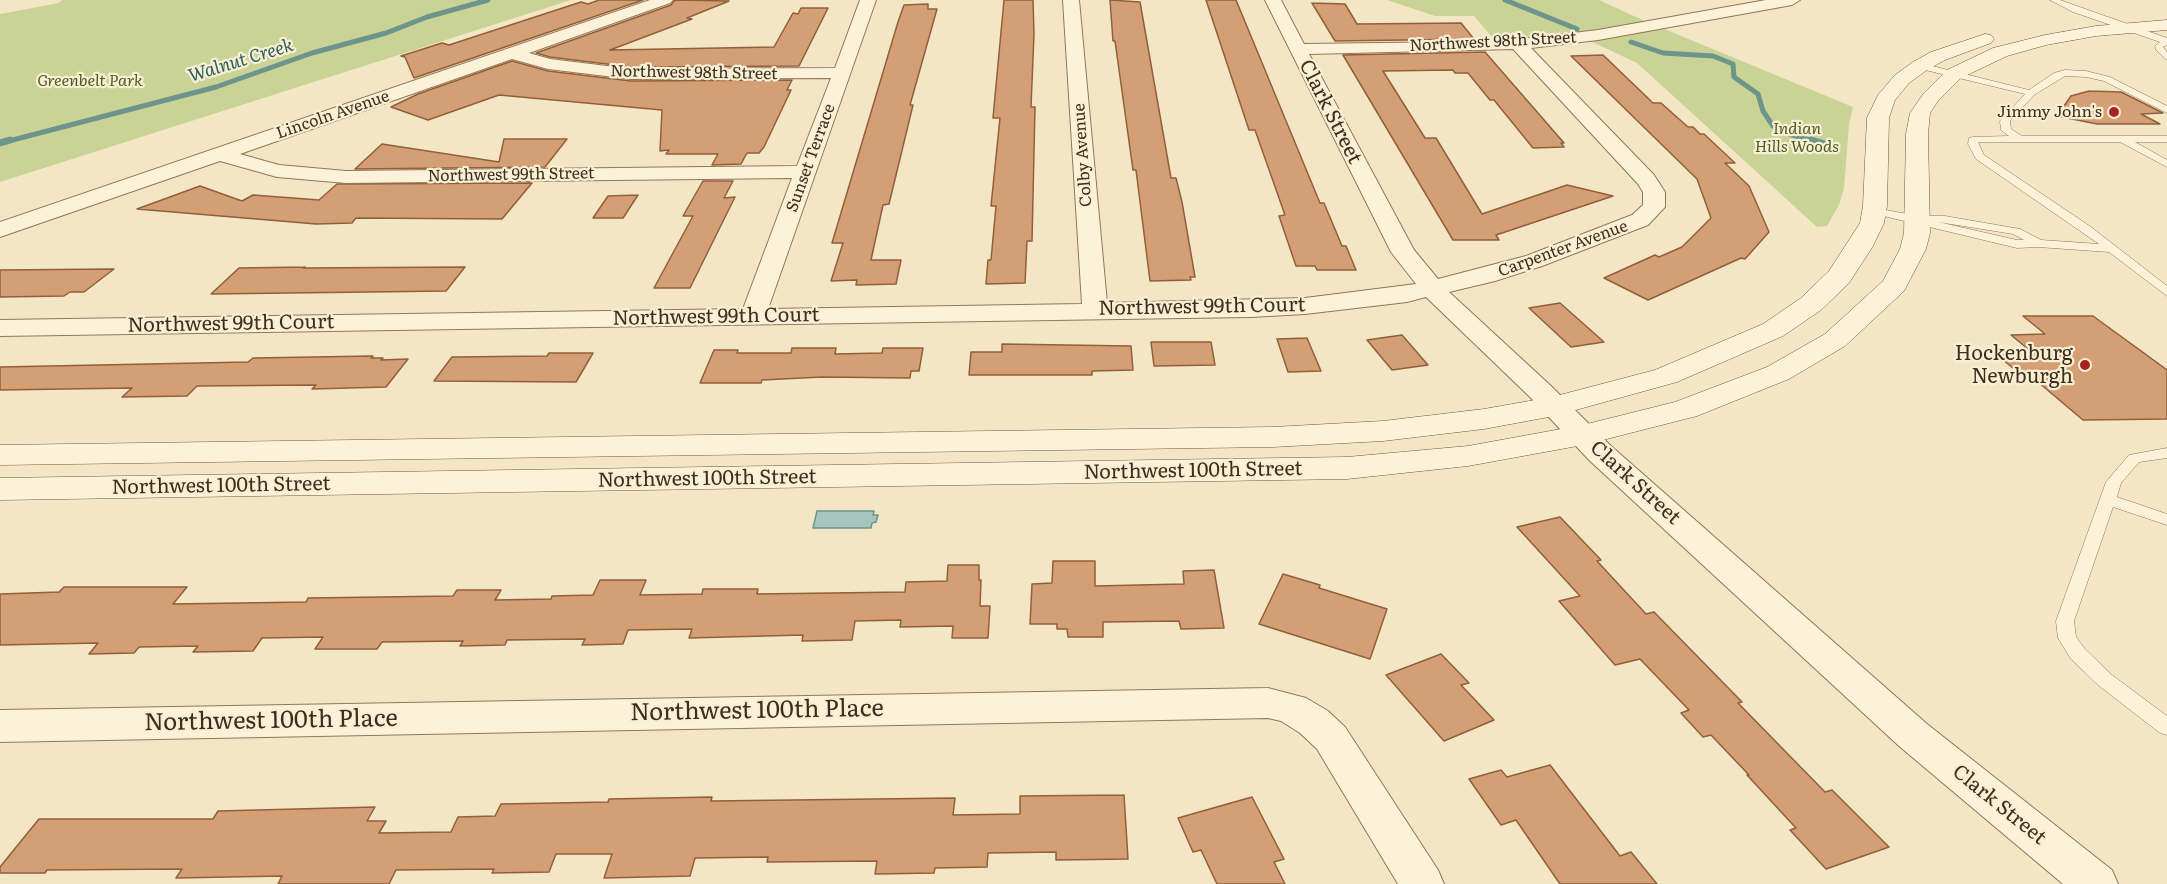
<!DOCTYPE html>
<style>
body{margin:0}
canvas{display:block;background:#f3e6c4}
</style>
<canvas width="2167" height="884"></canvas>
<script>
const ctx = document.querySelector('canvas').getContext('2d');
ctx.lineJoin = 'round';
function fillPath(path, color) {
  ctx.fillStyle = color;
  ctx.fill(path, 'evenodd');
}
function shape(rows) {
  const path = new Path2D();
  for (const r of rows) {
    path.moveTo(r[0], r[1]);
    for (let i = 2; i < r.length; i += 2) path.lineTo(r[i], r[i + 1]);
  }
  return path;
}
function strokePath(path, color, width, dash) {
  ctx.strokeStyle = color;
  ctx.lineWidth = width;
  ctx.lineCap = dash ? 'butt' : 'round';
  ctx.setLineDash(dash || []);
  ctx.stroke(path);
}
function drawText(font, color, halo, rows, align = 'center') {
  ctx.font = font + ' Literata,serif';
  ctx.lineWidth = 4.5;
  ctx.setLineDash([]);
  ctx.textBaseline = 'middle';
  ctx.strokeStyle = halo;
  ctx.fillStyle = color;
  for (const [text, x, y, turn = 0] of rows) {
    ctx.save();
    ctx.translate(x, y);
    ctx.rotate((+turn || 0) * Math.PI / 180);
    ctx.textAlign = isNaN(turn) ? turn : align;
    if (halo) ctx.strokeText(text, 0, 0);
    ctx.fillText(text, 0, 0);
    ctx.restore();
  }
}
const green = shape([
 [62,0,571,0,0,182,0,14,59,3],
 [1387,0,1599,0,1649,23,1583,34,1497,43,1474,16,1435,16],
 [1662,28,1853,107,1849,124,1844,188,1839,205,1827,226,1817,227,1637,63,1590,41]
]);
const water = shape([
 [817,511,874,511,873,515,878,515,876,522,872,523,871,528,813,528,817,511]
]);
const streamFar1 = shape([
 [1505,0,1577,29],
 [1631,42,1663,53,1713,56,1733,64,1734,77,1758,94,1763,111,1773,126,1792,135,1816,142],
 [5,142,216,87,312,53,386,33,427,17,488,0]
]);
const stream = shape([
 [1811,140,1835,147],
 [0,143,10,140]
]);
const building = shape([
 [599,0,643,0,414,78,405,57,401,56,442,43,449,45,581,2,588,4,599,0],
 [675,0,729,1,687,18,692,19,610,50,774,47,793,13,798,14,801,8,828,8,799,66,631,67,550,57,536,53,671,5,675,0],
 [1004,0,1033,0,1034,34,1031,107,1035,107,1032,241,1027,241,1025,283,986,284,988,260,991,260,996,206,991,206,1000,118,993,118,1004,0],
 [1110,0,1140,2,1171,178,1176,178,1182,202,1195,277,1190,277,1191,280,1150,281,1136,170,1133,170,1115,41,1113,41,1110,0],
 [1206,0,1236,0,1320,203,1324,203,1342,246,1346,246,1356,270,1317,270,1315,266,1296,266,1279,216,1285,215,1255,130,1249,130,1206,0],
 [1312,3,1345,4,1357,24,1461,23,1474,39,1335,41,1312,3],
 [928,4,928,9,937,9,910,105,913,105,889,204,883,205,871,260,901,260,896,284,856,285,857,280,831,281,843,243,832,243,898,22,904,5,928,4],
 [1485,52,1564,143,1561,143,1564,147,1533,148,1494,100,1490,100,1468,73,1455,73,1453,70,1383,71,1425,138,1436,138,1482,214,1567,185,1613,196,1496,235,1499,240,1453,240,1343,55,1485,52],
 [1603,55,1653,103,1661,103,1688,127,1693,127,1700,134,1704,134,1735,163,1725,163,1749,186,1769,232,1745,259,1741,258,1648,300,1604,278,1655,255,1659,257,1682,247,1711,218,1697,179,1571,56,1603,55],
 [512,61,548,71,631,81,792,80,787,90,791,90,764,147,759,153,747,153,741,164,712,165,718,154,666,154,669,150,660,151,662,110,499,95,428,120,391,107,418,94,512,61],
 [2089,91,2121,92,2163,113,2141,114,2160,124,2097,124,2057,116,2071,96,2089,91],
 [504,139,567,139,545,167,355,169,382,144,499,162,504,139],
 [703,181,733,181,724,198,735,197,690,288,654,288,693,216,683,216,703,181],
 [532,183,502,219,356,218,352,223,316,224,137,209,200,186,242,201,253,195,319,200,337,184,532,183],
 [638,195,623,218,593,218,608,196,638,195],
 [305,267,303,268,465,267,446,291,211,294,239,268,305,267],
 [114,269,84,292,70,292,64,296,0,297,0,270,114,269],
 [1560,303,1604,342,1571,347,1529,308,1560,303],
 [2023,316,2093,316,2167,370,2167,419,2083,420,2038,382,2030,382,1997,355,2034,354,2011,335,2045,334,2023,316],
 [1402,335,1428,365,1392,370,1367,340,1402,335],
 [1307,338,1321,371,1288,372,1277,339,1307,338],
 [1151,342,1211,342,1215,365,1154,366,1151,342],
 [1002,344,1131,346,1133,370,1092,371,1092,375,969,375,971,352,1002,352,1002,344],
 [792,348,836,348,835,354,882,353,883,348,923,348,919,371,911,371,910,378,822,377,762,380,761,383,700,383,714,350,738,350,737,353,791,353,792,348],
 [549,353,593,353,576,382,434,381,452,357,547,356,549,353],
 [373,356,371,358,383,358,381,360,408,359,386,387,312,389,316,385,197,386,187,396,122,397,132,388,0,390,0,367,248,362,253,358,373,356],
 [1560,517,1601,560,1597,561,1646,614,1654,612,1742,702,1738,703,1825,792,1832,790,1889,847,1826,869,1790,830,1796,828,1747,775,1749,775,1711,735,1703,737,1681,713,1689,710,1640,659,1615,665,1559,601,1580,596,1517,527,1560,517],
 [1053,561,1095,561,1095,586,1184,584,1183,571,1214,570,1224,628,1181,629,1179,621,1103,622,1103,637,1068,637,1067,629,1057,629,1057,624,1030,624,1032,584,1052,583,1053,561],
 [948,565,979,565,979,580,981,580,980,606,990,606,988,638,952,638,953,626,900,627,901,620,855,621,852,640,802,641,803,635,689,638,692,629,628,630,623,644,582,645,585,639,507,640,505,645,460,646,463,641,382,642,377,649,315,649,323,637,262,638,253,651,193,652,198,646,139,647,134,653,89,654,98,643,0,645,0,594,59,592,64,587,187,587,173,604,306,602,308,598,453,596,457,590,501,590,495,600,551,599,552,596,593,595,600,580,646,580,640,595,702,594,703,589,758,589,757,594,905,592,906,582,947,581,948,565],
 [1283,574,1320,585,1319,588,1387,609,1370,659,1259,624,1283,574],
 [1441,654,1469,683,1461,685,1494,720,1444,741,1386,675,1441,654],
 [1550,765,1620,856,1631,852,1657,884,1560,884,1516,820,1501,825,1469,779,1501,770,1507,777,1550,765],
 [1124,795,1128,859,1056,860,1056,852,988,853,987,867,935,868,934,873,875,874,877,861,767,862,768,857,695,858,690,876,604,878,612,854,556,854,549,872,492,873,494,869,396,870,389,884,278,884,282,876,176,878,182,869,47,870,45,873,0,873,0,867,39,819,213,819,218,811,375,807,367,821,386,821,379,833,451,832,458,817,495,816,501,804,608,802,609,799,712,797,711,801,955,798,953,815,1020,814,1020,796,1124,795],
 [1252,797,1284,859,1274,862,1285,884,1217,884,1201,850,1193,852,1178,818,1252,797]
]);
const lane = shape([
 [2050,0,2060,0,2167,38,2167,45,2163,47,2167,52,2167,60,2156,50,2155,46,2160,42,2073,12,2050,0],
 [1920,63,2029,90,2054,73,2065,70,2086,71,2110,77,2167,106,2167,113,2104,81,2086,77,2065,76,2034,95,2010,121,2011,129,2022,136,2167,136,2167,142,2135,142,2167,160,2167,167,2120,142,1978,142,1984,155,2091,227,2167,286,2167,296,2109,252,2038,247,2017,248,1871,213,1871,209,1875,208,1918,216,1945,216,2020,229,2041,240,2099,244,1976,159,1968,144,1969,138,1973,137,2009,136,2001,130,2000,121,2025,94,1917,68,1916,66,1920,63],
 [1938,222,2013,234,2024,240,2017,240,1938,222],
 [2167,448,2167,458,2139,462,2121,483,2117,497,2167,514,2167,525,2113,507,2074,621,2076,637,2085,649,2112,675,2167,716,2167,735,2160,733,2098,685,2071,659,2058,638,2056,621,2106,482,2129,455,2167,448]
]);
const street = shape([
 [650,0,673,0,670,3,529,53,550,59,631,69,835,68,860,0,876,0,768,309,1082,304,1063,0,1079,0,1107,303,1305,298,1416,284,1391,252,1265,0,1281,0,1304,44,1457,42,1532,38,1598,30,1766,0,1800,0,1792,5,1598,40,1531,48,1654,175,1665,192,1665,207,1648,225,1542,266,1495,281,1449,292,1551,386,1611,446,1927,724,2112,870,2118,884,2063,884,1899,746,1589,460,1531,398,1426,297,1407,302,1305,314,1251,317,0,336,0,320,743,309,792,178,346,183,277,177,220,161,0,237,0,222,650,0],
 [1513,49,1638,184,1643,192,1643,205,1632,215,1526,256,1438,279,1414,250,1309,54,1513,49],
 [512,59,548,69,631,79,831,78,797,166,346,171,279,165,240,154,512,59],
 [1268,688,1306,698,1328,711,1345,727,1438,870,1444,884,1398,884,1317,749,1300,733,1281,721,1268,718,0,742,0,710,1268,688]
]);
const secondary = shape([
 [2167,20,2167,30,2096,36,2046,45,2007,56,1961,78,1938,101,1930,113,1928,134,1930,233,1926,249,1904,291,1845,346,1789,379,1697,416,1583,445,1468,466,1347,479,0,500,0,478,1347,457,1468,446,1583,425,1675,402,1767,367,1825,334,1883,281,1900,249,1904,233,1906,134,1910,113,1924,93,1947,70,1993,48,2045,35,2096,26,2167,20],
 [1985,34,1991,35,1994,39,1991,43,1945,60,1927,70,1909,83,1895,100,1889,118,1887,206,1884,223,1873,246,1849,283,1821,310,1783,336,1677,382,1554,416,1484,429,1383,441,1273,447,0,465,0,445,1273,427,1383,421,1484,409,1552,397,1655,370,1763,324,1801,298,1829,271,1860,223,1863,206,1867,118,1878,95,1895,75,1913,62,1931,52,1985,34]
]);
const markers = [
 [2114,112,6,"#a62321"],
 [2085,365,6,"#a62321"]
];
const farStreetnames = [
 ["Northwest 98th Street",1493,42,-3],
 ["Northwest 98th Street",694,73,1],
 ["Lincoln Avenue",333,115,-19],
 ["Colby Avenue",1083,155,-94],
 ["Sunset Terrace",811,158,-70],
 ["Northwest 99th Street",511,175,-1],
 ["Carpenter Avenue",1563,249,-20]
];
const farParknames = [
 ["Greenbelt Park",90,81],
 ["Indian",1797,129],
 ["Hills Woods",1797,147]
];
const farPoinames = [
 ["Jimmy John's",2102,112]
];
const farWaternames = [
 ["Walnut Creek",241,61,-17]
];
const streetNames = [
 ["Clark Street",1330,112,63],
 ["Northwest 99th Court",1202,307,-1],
 ["Northwest 99th Court",716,317,-1],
 ["Northwest 99th Court",231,324,-1],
 ["Northwest 100th Street",1193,471,-1],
 ["Northwest 100th Street",707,479,-1],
 ["Clark Street",1635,483,42],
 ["Northwest 100th Street",221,486,-1],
 ["Clark Street",1999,805,39]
];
const poiNames = [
 ["Hockenburg",2073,354],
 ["Newburgh",2073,377]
];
const nearStreetnames = [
 ["Northwest 100th Place",757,711,-1],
 ["Northwest 100th Place",271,721,-1]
];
fillPath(green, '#cad396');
fillPath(water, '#a6c6bd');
strokePath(water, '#6c958c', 1.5);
strokePath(streamFar1, '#6c958c', 5);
strokePath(stream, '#6c958c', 7);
fillPath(building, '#d59f76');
strokePath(building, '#925f3b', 1.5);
strokePath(lane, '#907758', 1);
strokePath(street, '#907758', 2);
strokePath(secondary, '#72583b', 1);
fillPath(lane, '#fcf2d9');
fillPath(street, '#fcf2d9');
fillPath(secondary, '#fcf2d9');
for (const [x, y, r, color] of markers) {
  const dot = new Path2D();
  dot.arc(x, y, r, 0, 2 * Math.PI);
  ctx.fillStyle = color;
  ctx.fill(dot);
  strokePath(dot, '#f9efd5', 2);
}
drawText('16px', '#3e2e1d', '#f9efd5', farStreetnames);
drawText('italic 16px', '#4d5d22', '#f9efd5', farParknames);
drawText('16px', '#3e2e1d', '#f9efd5', farPoinames, 'right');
drawText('italic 18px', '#2b605d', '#f9efd5', farWaternames);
drawText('20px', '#3e2e1d', '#f9efd5', streetNames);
drawText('20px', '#3e2e1d', '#f9efd5', poiNames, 'right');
drawText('24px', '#3e2e1d', '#f9efd5', nearStreetnames);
</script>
